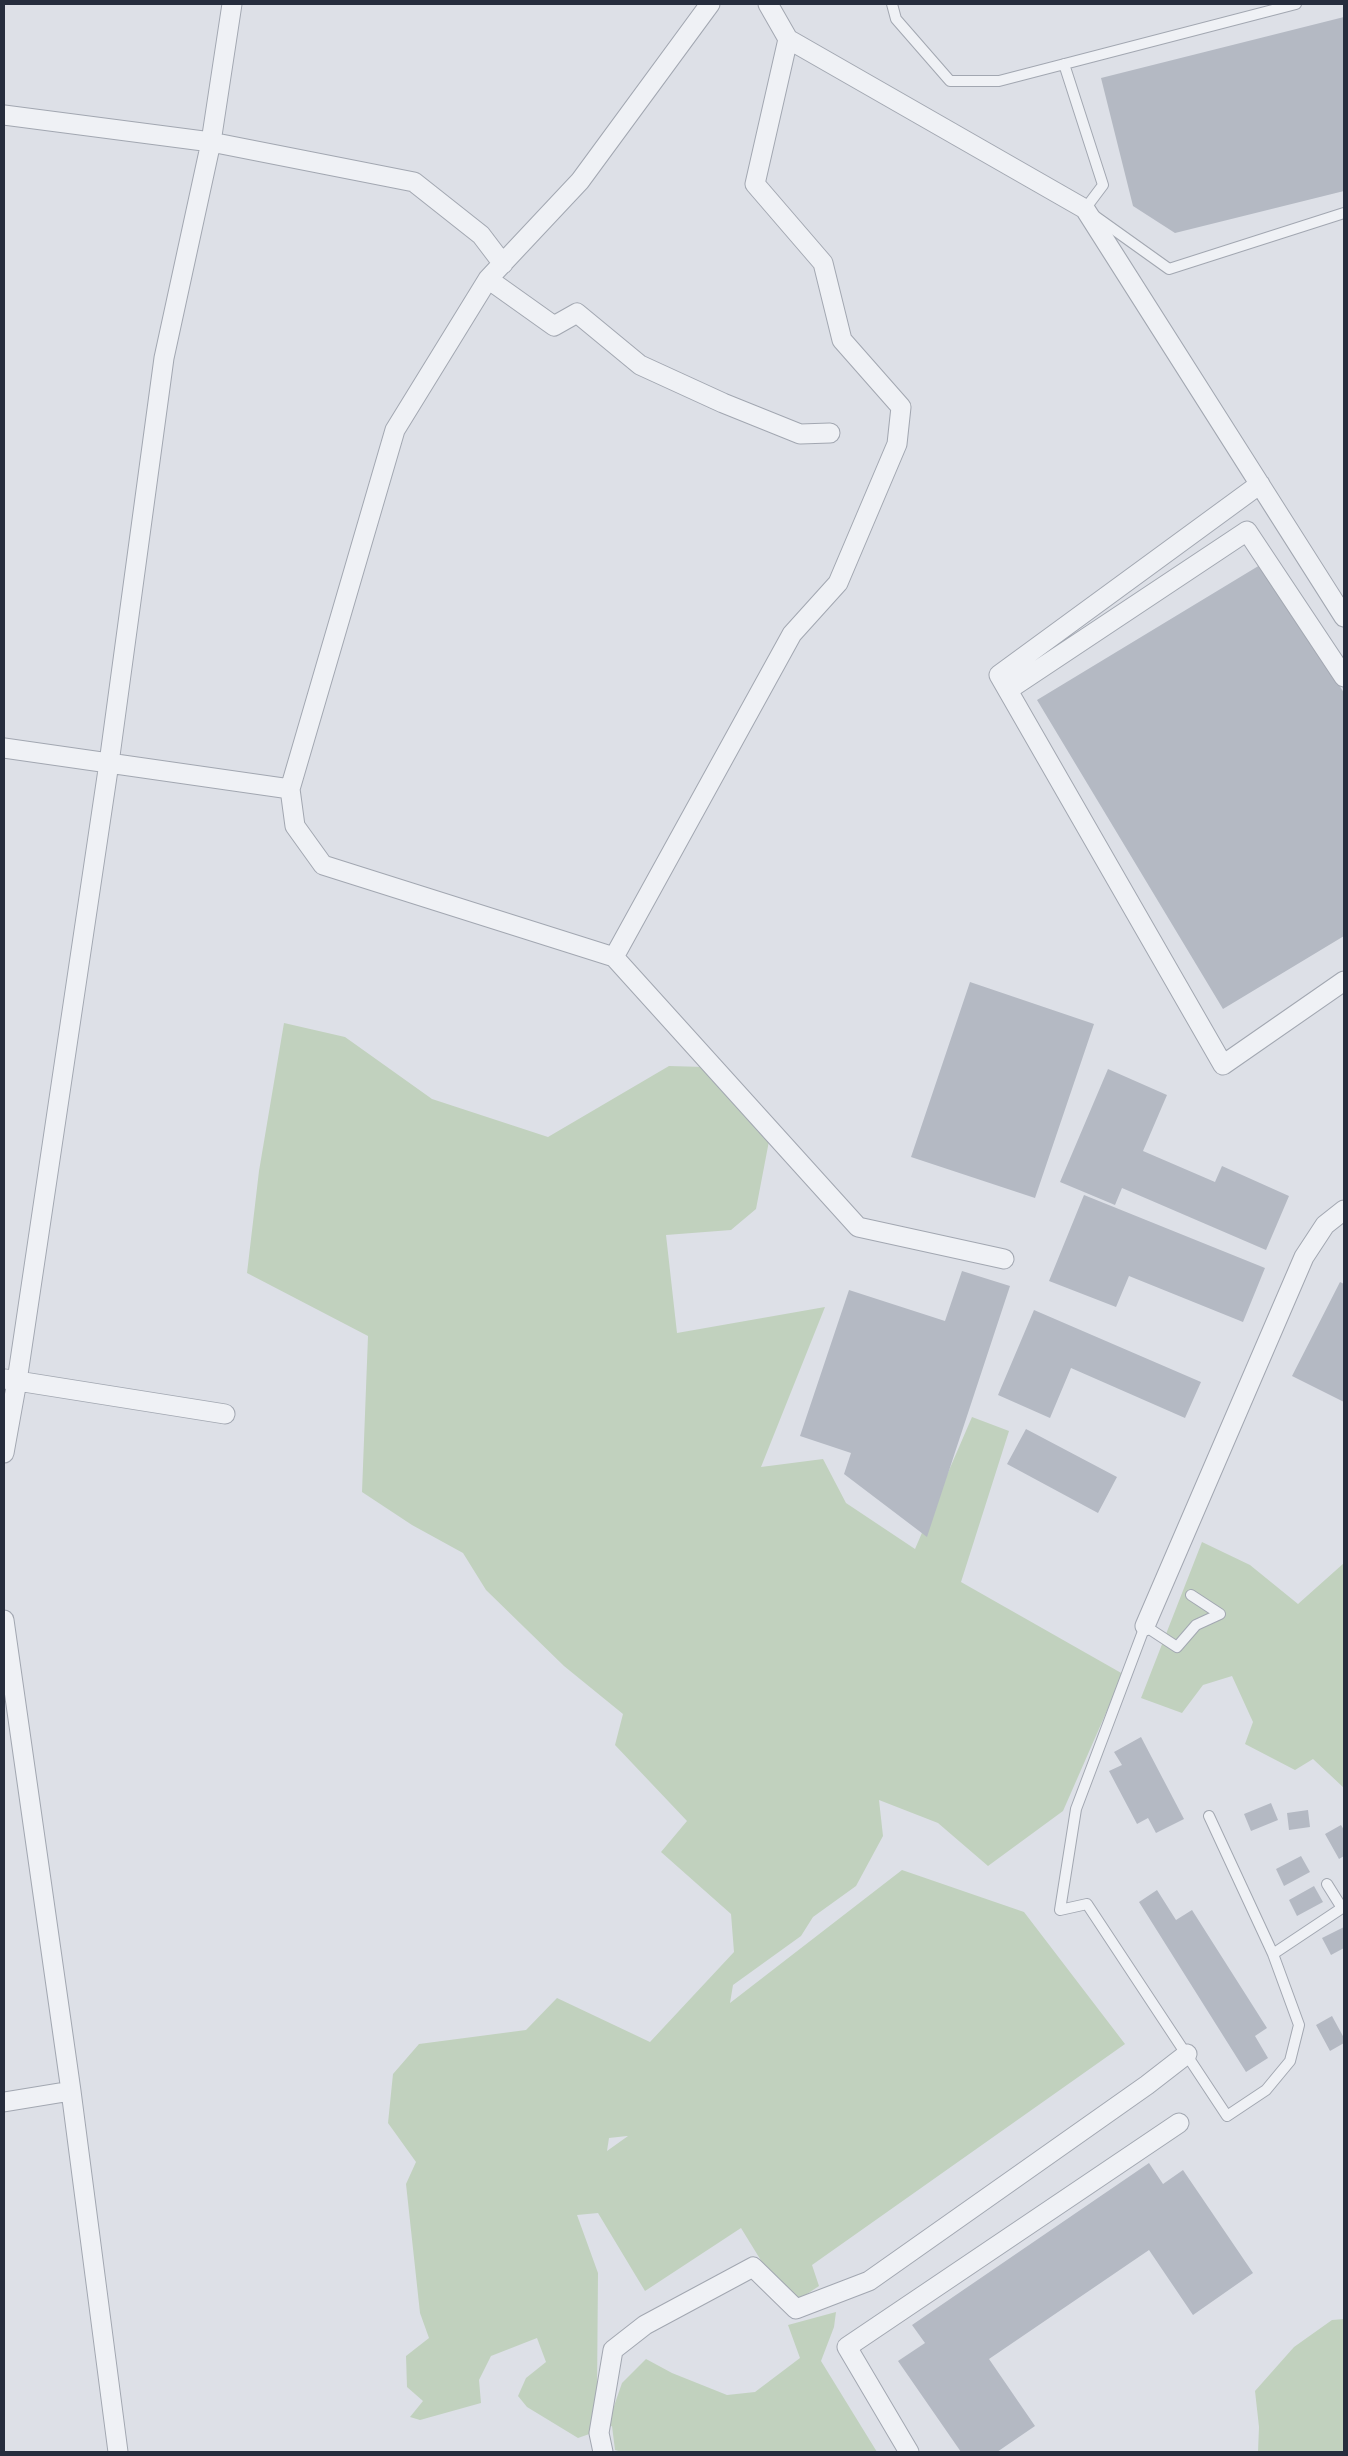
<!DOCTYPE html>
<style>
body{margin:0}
#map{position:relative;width:1348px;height:2456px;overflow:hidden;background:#dde0e7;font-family:Barlow,sans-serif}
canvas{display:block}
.frame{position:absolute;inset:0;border:5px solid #262d3d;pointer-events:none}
</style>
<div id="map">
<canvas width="1348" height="2456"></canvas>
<div class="frame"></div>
</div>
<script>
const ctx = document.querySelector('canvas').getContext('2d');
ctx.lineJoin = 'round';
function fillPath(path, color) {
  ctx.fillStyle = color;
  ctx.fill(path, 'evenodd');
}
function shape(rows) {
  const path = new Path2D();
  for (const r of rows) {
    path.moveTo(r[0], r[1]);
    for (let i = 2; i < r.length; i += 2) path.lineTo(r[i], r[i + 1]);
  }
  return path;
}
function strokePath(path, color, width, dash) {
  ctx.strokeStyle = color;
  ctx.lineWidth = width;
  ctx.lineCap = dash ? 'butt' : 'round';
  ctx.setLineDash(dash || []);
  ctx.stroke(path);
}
const green = shape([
 [284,1023,345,1037,432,1099,548,1137,669,1066,705,1067,769,1141,756,1209,731,1230,666,1235,677,1333,825,1307,761,1467,823,1459,846,1503,915,1549,972,1417,1009,1431,961,1582,1123,1674,1063,1811,988,1866,938,1823,879,1800,883,1836,856,1886,813,1917,801,1936,733,1985,730,2003,902,1870,1024,1912,1125,2044,812,2265,819,2286,798,2300,773,2280,741,2228,645,2291,598,2213,577,2215,598,2273,597,2393,613,2409,622,2383,646,2359,672,2373,727,2395,755,2392,800,2358,788,2325,836,2312,834,2327,821,2361,877,2452,622,2452,615,2450,612,2426,578,2438,527,2407,518,2396,526,2378,546,2362,537,2338,491,2356,479,2380,481,2403,420,2420,410,2417,423,2401,407,2387,406,2356,429,2338,420,2313,406,2184,416,2162,388,2123,393,2074,419,2044,526,2030,557,1998,650,2042,734,1952,731,1914,661,1852,687,1821,615,1745,623,1714,564,1666,486,1590,463,1553,412,1525,362,1492,368,1336,247,1273,259,1171],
 [627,2136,628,2136,607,2151,609,2138],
 [1202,1542,1250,1565,1298,1604,1344,1563,1344,1788,1313,1759,1295,1770,1245,1744,1253,1722,1232,1676,1203,1685,1182,1713,1141,1698],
 [1344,2319,1344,2452,1258,2452,1259,2427,1255,2391,1294,2347,1332,2320]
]);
const building = shape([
 [1344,17,1344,191,1175,233,1133,206,1101,78],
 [1265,562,1344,693,1344,936,1223,1009,1037,700],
 [970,982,1094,1024,1035,1198,911,1157],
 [1108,1069,1167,1095,1143,1151,1215,1182,1222,1166,1289,1196,1266,1250,1122,1188,1115,1205,1060,1182],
 [1084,1195,1265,1268,1243,1322,1129,1276,1116,1307,1049,1281],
 [962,1271,1010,1286,927,1537,844,1474,851,1453,800,1436,849,1290,945,1321],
 [1340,1282,1344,1284,1344,1402,1292,1376],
 [1034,1310,1201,1382,1185,1418,1071,1368,1050,1418,998,1395],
 [1026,1429,1117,1477,1098,1513,1007,1464],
 [1141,1737,1184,1819,1156,1833,1148,1818,1137,1824,1109,1771,1122,1765,1114,1752],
 [1271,1803,1278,1820,1251,1831,1244,1814],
 [1308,1810,1310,1827,1289,1830,1287,1813],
 [1341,1825,1344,1830,1344,1856,1339,1859,1325,1834],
 [1301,1856,1310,1872,1284,1886,1276,1869],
 [1314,1886,1323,1902,1297,1916,1289,1900],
 [1157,1890,1176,1920,1192,1910,1267,2028,1255,2036,1268,2058,1246,2072,1139,1902],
 [1344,1927,1344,1948,1331,1955,1322,1938],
 [1332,2016,1344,2038,1344,2043,1330,2051,1316,2025],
 [1149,2163,1163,2184,1183,2170,1253,2273,1193,2315,1149,2250,989,2359,1035,2426,997,2452,961,2452,898,2361,925,2343,912,2325]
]);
const lane = shape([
 [892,4,896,19,950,81,999,81,1296,4],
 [1064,64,1103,185,1085,209,1169,269,1344,213],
 [1191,1595,1220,1614,1196,1625,1177,1647,1145,1626,1076,1809,1060,1910,1087,1904,1227,2116,1266,2090,1290,2061,1299,2025,1273,1954],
 [1209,1816,1273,1954,1342,1908,1327,1884]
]);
const street = shape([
 [710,4,580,181,488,279,395,430,290,789,295,826,323,865,614,957,792,634,838,583,897,444,901,407,842,340,823,263,755,184,788,39,768,4],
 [788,39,1085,209,1344,617],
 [4,115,211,142,414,182,481,235,503,264],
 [488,279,554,326,577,313,640,365,723,403,800,434,830,433],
 [1260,484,999,675,1223,1065,1344,981],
 [1008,690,1247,531,1344,677],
 [4,748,290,789],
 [614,957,858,1227,1004,1259],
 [5,1379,225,1414],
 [4,1453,17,1381,109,763,164,358,211,142,232,4],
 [4,1620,71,2091,118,2452],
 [1145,1626,1304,1257,1325,1225,1344,1210],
 [4,2102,71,2091],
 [603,2452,599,2433,613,2350,645,2325,753,2267,796,2309,869,2281,1147,2085,1187,2054],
 [909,2452,847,2347,1179,2123]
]);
fillPath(green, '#c1d1be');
fillPath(building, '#b4b9c3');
strokePath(lane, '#a2a7b1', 12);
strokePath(street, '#a2a7b1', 21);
strokePath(lane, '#eff1f5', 10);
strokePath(street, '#eff1f5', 19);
</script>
